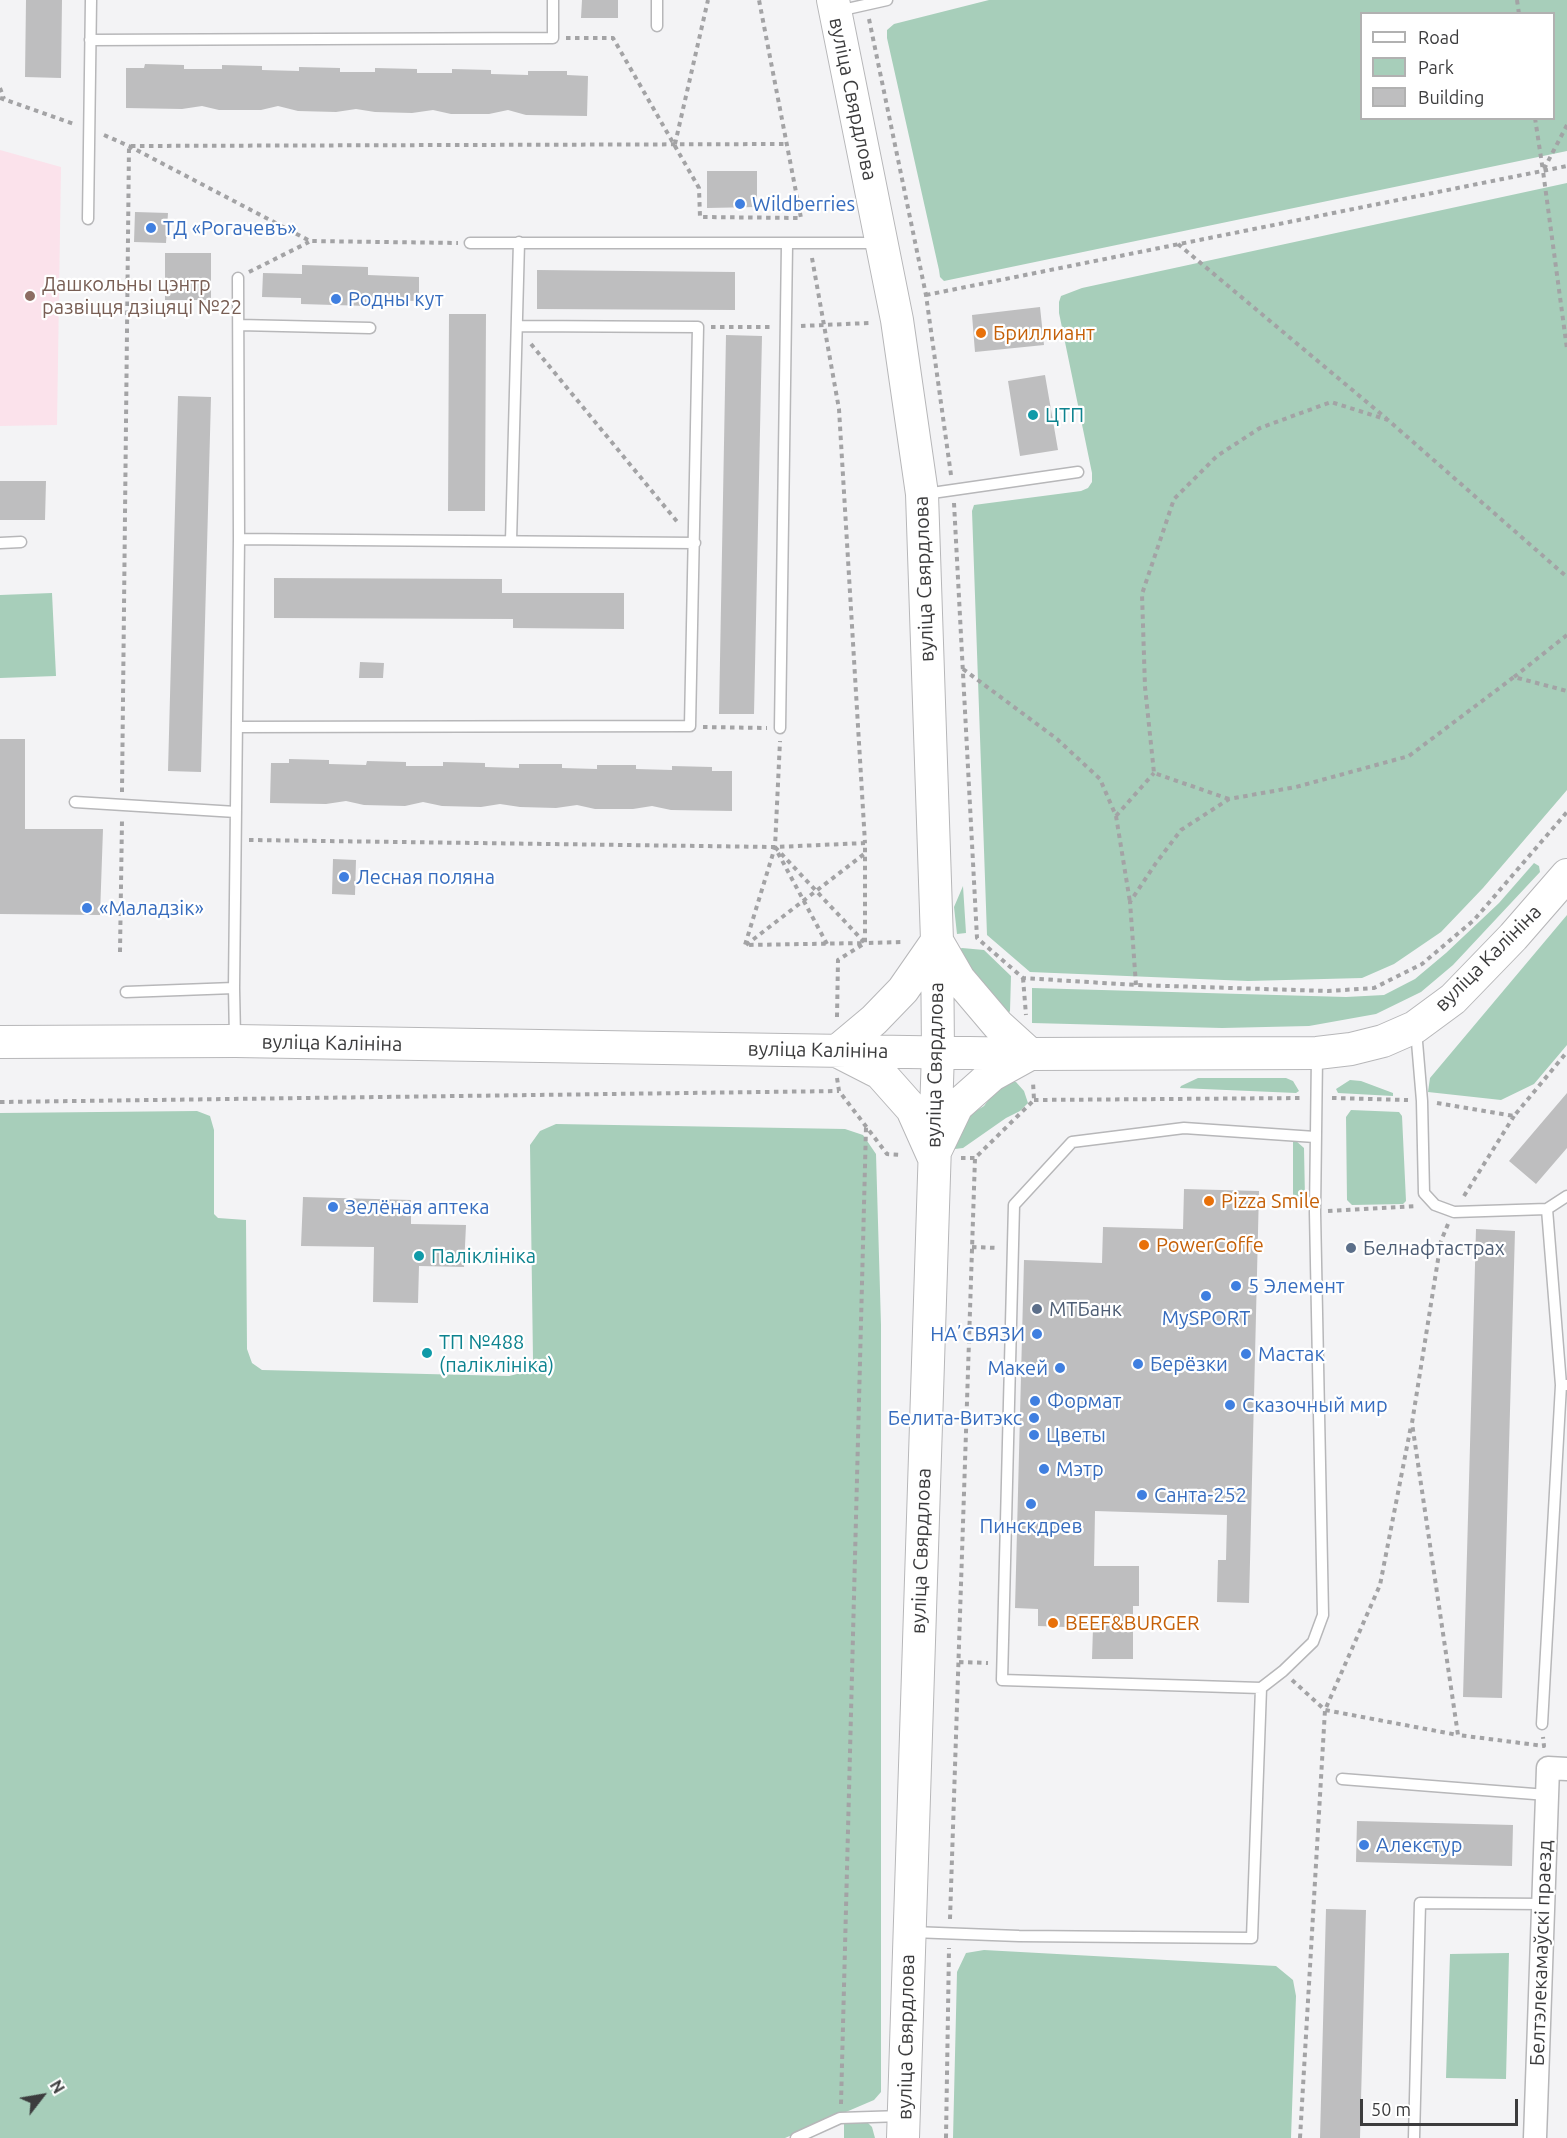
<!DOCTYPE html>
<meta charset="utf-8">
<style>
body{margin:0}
#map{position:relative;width:1567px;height:2138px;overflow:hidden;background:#f3f3f5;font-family:Ubuntu,sans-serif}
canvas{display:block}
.legend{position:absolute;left:1360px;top:12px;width:195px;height:108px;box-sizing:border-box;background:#fff;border:2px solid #b1b1b1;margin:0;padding:8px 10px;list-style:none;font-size:18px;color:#3c3c3d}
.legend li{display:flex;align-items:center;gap:12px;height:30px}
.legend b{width:30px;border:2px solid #b1b1b1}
.north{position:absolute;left:12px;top:2066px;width:60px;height:60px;-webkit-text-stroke:4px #fff;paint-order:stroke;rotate:59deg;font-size:16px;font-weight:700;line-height:24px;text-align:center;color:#3c3c3d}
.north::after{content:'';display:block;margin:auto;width:21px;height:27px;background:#3c3c3d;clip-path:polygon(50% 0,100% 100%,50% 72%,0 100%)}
.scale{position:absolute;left:1360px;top:2099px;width:158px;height:27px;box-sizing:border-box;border:3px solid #3c3c3d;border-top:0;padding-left:8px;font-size:18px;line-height:21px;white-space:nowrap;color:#3c3c3d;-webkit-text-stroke:4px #fff;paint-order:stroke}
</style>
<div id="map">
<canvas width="1567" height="2138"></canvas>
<ul class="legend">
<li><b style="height:8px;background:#fff"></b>Road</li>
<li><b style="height:16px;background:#a7ceba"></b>Park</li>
<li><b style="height:16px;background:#bebebf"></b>Building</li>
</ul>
<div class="north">N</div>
<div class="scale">50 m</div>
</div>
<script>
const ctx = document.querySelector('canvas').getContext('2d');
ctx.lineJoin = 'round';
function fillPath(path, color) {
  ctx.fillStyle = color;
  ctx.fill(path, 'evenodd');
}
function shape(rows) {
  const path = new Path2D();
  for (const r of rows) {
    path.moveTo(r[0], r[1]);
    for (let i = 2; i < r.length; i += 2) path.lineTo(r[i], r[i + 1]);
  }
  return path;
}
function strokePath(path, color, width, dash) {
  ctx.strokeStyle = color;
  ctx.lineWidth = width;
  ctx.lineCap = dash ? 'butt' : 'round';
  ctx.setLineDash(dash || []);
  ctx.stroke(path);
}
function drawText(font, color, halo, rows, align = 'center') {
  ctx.font = font + ' Ubuntu,sans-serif';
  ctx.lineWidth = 4.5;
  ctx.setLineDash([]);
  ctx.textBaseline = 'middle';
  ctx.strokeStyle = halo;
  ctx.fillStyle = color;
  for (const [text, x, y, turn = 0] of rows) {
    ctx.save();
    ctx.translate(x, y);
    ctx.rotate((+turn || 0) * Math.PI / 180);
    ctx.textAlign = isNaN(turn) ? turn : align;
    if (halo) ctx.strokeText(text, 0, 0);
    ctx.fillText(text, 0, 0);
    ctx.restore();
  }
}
const education = shape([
 [0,150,61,167,57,425,0,426]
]);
const green = shape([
 [989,0,1567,0,1567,151,944,281,940,277,939,270,887,38,887,30,894,24],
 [1362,14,1554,14,1554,118,1362,118],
 [1567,183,1567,790,1483,888,1441,932,1394,964,1362,978,1248,981,1030,972,987,935,972,511,974,505,1081,491,1088,488,1092,482,1092,473,1059,313,1059,302,1061,296,1082,288],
 [52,593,56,676,0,678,0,595],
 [1534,863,1539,866,1540,872,1453,965,1421,992,1376,1014,1309,1026,1222,1028,1032,1023,1032,988,1346,997,1384,995,1415,979,1446,953,1499,903],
 [963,886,966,933,957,934,954,907],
 [1567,915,1567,1045,1534,1084,1501,1100,1428,1092,1430,1078],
 [962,948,984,950,1011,976,1010,1011,1008,1014,1004,1011,995,996,983,983,970,974,959,949],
 [1198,1078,1286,1078,1293,1081,1299,1091,1296,1093,1180,1088,1181,1086],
 [1350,1080,1361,1081,1393,1093,1393,1096,1338,1093,1336,1089],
 [1008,1081,1016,1082,1024,1091,1028,1103,1020,1111,1006,1118,963,1148,955,1149,950,1147,958,1122,984,1106,997,1088],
 [1351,1110,1399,1112,1402,1116,1406,1201,1403,1204,1352,1205,1347,1200,1346,1117],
 [197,1111,210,1116,214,1130,214,1214,218,1218,246,1220,247,1349,252,1363,262,1370,509,1376,521,1373,533,1360,530,1145,540,1131,556,1124,845,1129,863,1135,876,1154,881,1325,881,2092,874,2100,785,2138,0,2138,0,1113],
 [1295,1140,1304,1148,1305,1199,1303,1201,1293,1198,1293,1142],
 [984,1950,1276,1966,1293,1980,1296,1996,1291,2138,953,2138,957,1972,966,1953],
 [1509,1953,1506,2079,1446,2078,1450,1954],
 [844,2123,868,2123,872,2127,875,2138,844,2138]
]);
const building = shape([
 [26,0,62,0,61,78,25,77],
 [582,0,618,0,618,18,581,18],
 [145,64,184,65,184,69,222,69,222,65,262,66,262,70,299,71,299,67,340,68,340,72,375,72,375,68,417,69,417,73,452,73,452,69,491,70,491,74,528,75,528,71,567,71,567,75,588,76,587,116,526,115,508,110,489,114,451,114,433,110,412,113,375,112,356,109,336,112,298,111,278,106,261,110,219,110,202,106,182,109,126,108,126,68,144,68],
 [707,171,757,171,757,207,707,208],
 [135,212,168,213,166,243,134,242],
 [165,253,211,253,211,300,165,300],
 [302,265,368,267,368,275,419,277,419,301,367,300,367,306,301,304,301,298,262,297,263,273,302,274],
 [537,270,735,272,735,310,537,309],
 [1040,307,1044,345,975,352,972,315],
 [449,314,486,314,485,511,448,511],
 [726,335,762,336,754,714,719,714],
 [1045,375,1058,450,1020,456,1008,381],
 [178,396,211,397,201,772,168,771],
 [0,481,46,481,45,520,0,520],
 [274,578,502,579,502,593,624,593,624,629,513,628,513,619,274,618],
 [360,662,384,663,383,678,359,678],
 [0,739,25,739,25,829,103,829,100,915,0,914],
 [289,759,329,760,329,764,366,765,367,761,406,762,406,766,443,766,443,762,485,763,485,767,519,768,519,764,562,764,562,768,597,769,597,765,636,765,636,769,672,770,672,766,712,767,712,771,732,771,732,811,671,810,652,806,633,809,595,809,577,805,556,808,520,807,500,804,481,807,442,806,423,802,405,806,364,805,346,801,326,804,270,803,271,763,289,763],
 [333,859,356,860,355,895,332,894],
 [1567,1093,1567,1148,1536,1184,1509,1161],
 [1184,1189,1259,1191,1249,1603,1217,1602,1218,1560,1226,1560,1227,1515,1095,1511,1094,1566,1139,1566,1139,1606,1133,1606,1133,1659,1092,1659,1093,1628,1038,1626,1038,1609,1015,1608,1024,1260,1102,1263,1103,1227,1183,1229],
 [303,1197,411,1200,411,1224,466,1225,464,1267,419,1266,418,1303,373,1302,374,1247,301,1246],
 [1476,1229,1515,1231,1502,1698,1463,1697],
 [1357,1821,1513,1825,1512,1866,1356,1862],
 [1326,1909,1366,1910,1360,2138,1320,2138]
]);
const path = shape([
 [1517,0,1519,14],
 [869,19,926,295,951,475],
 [566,38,613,38,699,188,700,217,801,218,759,0],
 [0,88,4,99],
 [0,98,74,124],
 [1535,118,1543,171],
 [1567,125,1543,171,1567,349],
 [104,135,129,146,310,241,458,243],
 [675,144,708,0],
 [1178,244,1387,419],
 [812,258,839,409,865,843],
 [249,272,309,242],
 [926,295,1567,166],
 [801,326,869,323],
 [711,327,772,327],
 [531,344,679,524],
 [954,503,977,938,1023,978,1136,985,1328,991,1374,988,1422,964,1474,920,1567,812],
 [963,669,1057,739,1100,779,1116,816,1130,902],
 [1514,677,1567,635],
 [703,727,767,728],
 [122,792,129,146,787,144],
 [1229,799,1154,773,1145,687,1142,594,1174,499,1217,456,1260,428,1331,402,1388,420,1567,577],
 [1116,816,1154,773],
 [249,840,775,847,865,843,865,943,904,942],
 [775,847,865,943,745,945,775,847,780,741],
 [778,853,827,944],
 [746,945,864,854],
 [120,952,122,820],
 [1023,978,1026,1015],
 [1136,985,1130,902,1156,863,1181,830,1229,799,1296,787,1409,756,1514,677,1567,691],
 [837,1017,838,960,865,943],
 [837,1078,839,1091,887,1154,902,1155],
 [1332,1098,1408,1100],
 [1034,1100,1303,1098],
 [0,1102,839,1091],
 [1437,1103,1514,1116,1567,1052],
 [961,1158,975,1158],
 [1464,1196,1514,1116],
 [1328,1211,1416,1206],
 [1448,1224,1441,1241,1412,1423,1458,1735,1544,1746,1543,1737],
 [972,1247,998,1248],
 [959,1662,988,1663],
 [1292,1680,1325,1710,1458,1735],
 [950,1919,975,1158,1034,1100,1033,1082],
 [841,2104,866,1127],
 [946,2138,949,1948],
 [1300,2138,1325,1710,1380,1585,1411,1426]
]);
const service = shape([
 [657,0,657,26],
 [838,11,887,0],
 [90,40,553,38,553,0],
 [88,219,91,0],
 [470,243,878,243],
 [239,325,370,328],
 [925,494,1078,472],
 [239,539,695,543],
 [511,541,519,242],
 [0,543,21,542],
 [237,727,690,726,698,327,517,326],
 [780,728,787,245],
 [75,802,236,812],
 [126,992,234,988],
 [1416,1030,1422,1101,1424,1193,1435,1205,1454,1212,1547,1209,1561,1385,1567,1385],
 [235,1038,234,988,239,539,238,278],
 [1547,1209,1567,1196],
 [1261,1688,1002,1680,1014,1205,1072,1142,1184,1128,1315,1137],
 [1542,1724,1561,1385],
 [1342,1779,1547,1795],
 [912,1932,1019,1936,1252,1938,1261,1688,1283,1671,1313,1642,1323,1615,1315,1212,1317,1056],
 [796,2138,840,2118,902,2116],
 [1414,2138,1420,1903,1543,1904]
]);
const minor = shape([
 [1535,2138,1548,1768,1567,1769]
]);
const secondary = shape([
 [833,0,897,320,922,494,937,941,938,1052,903,2138],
 [937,941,959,979,998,1025,1030,1054,992,1075,957,1106,933,1156,912,1109,880,1073,837,1051,874,1020,903,990,937,941],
 [0,1042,235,1041,1030,1054,1317,1053,1351,1049,1383,1041,1415,1027,1453,999,1513,937,1567,875]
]);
const markers = [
 [740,204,6,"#3f7fe0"],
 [151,228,6,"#3f7fe0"],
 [30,296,6,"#8d6e63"],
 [336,299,6,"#3f7fe0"],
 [981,333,6,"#e8710a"],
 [1033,415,6,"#0f9aa8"],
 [344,877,6,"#3f7fe0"],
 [87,908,6,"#3f7fe0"],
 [1209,1201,6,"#e8710a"],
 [333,1207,6,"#3f7fe0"],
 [1144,1245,6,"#e8710a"],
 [1351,1248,6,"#5c6f8a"],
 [419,1256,6,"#0f9aa8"],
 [1236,1286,6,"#3f7fe0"],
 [1206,1296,6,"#3f7fe0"],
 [1037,1309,6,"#5c6f8a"],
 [1037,1334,6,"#3f7fe0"],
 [427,1353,6,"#0f9aa8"],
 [1246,1354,6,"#3f7fe0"],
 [1138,1364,6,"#3f7fe0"],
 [1060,1368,6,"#3f7fe0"],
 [1035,1401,6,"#3f7fe0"],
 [1230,1405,6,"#3f7fe0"],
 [1034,1418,6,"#3f7fe0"],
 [1034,1435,6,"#3f7fe0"],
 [1044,1469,6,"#3f7fe0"],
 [1142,1495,6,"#3f7fe0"],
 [1031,1504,6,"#3f7fe0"],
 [1053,1623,6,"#e8710a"],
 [1364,1845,6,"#3f7fe0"]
];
const streetNames = [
 ["вуліца Свярдлова",853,99,78],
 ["вуліца Свярдлова",924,579,-92],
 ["вуліца Калініна",1488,958,-45],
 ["вуліца Калініна",332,1043,1],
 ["вуліца Калініна",818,1050,1],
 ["вуліца Свярдлова",935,1065,-89],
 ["вуліца Свярдлова",921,1551,-88],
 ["Белтэлекамаўскі праезд",1541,1953,-88],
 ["вуліца Свярдлова",906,2037,-89]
];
const shopNames = [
 ["Wildberries",752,204],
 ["ТД «Рогачевъ»",163,228],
 ["Родны кут",348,299],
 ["Лесная поляна",356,877],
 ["«Маладзік»",99,908],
 ["Зелёная аптека",345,1207],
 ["5 Элемент",1248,1286],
 ["MySPORT",1206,1318,"center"],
 ["НАʼСВЯЗИ",1025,1334,"right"],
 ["Мастак",1258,1354],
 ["Берёзки",1150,1364],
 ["Макей",1048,1368,"right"],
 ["Формат",1047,1401],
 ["Сказочный мир",1242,1405],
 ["Белита-Витэкс",1022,1418,"right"],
 ["Цветы",1046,1435],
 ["Мэтр",1056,1469],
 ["Санта-252",1154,1495],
 ["Пинскдрев",1031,1526,"center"],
 ["Алекстур",1376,1845]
];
const educationNames = [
 ["Дашкольны цэнтр",42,284],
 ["развіцця дзіцяці №22",42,307]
];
const foodNames = [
 ["Бриллиант",993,333],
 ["Pizza Smile",1221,1201],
 ["PowerCoffe",1156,1245],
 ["BEEF&BURGER",1065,1623]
];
const cultureNames = [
 ["ЦТП",1045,415],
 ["Паліклініка",431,1256],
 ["ТП №488",439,1342],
 ["(паліклініка)",439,1365]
];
const serviceNames = [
 ["Белнафтастрах",1363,1248],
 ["МТБанк",1049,1309]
];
fillPath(education, '#fbe2eb');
fillPath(green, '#a7ceba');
fillPath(building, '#bebebf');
strokePath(service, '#b7b7b9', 13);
strokePath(minor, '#b7b7b9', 25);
strokePath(secondary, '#b7b7b9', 34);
strokePath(path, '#a3a3a5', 4, [4.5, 4.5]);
strokePath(service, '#fff', 10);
strokePath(minor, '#fff', 22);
strokePath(secondary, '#fff', 32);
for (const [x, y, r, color] of markers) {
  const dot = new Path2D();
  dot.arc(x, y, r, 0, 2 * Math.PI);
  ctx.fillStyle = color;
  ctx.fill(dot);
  strokePath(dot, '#fff', 2);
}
drawText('20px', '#3c3c3d', '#fff', streetNames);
drawText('20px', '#366cbe', '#fff', shopNames, 'left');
drawText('20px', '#785e54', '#fff', educationNames, 'left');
drawText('20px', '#c56008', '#fff', foodNames, 'left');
drawText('20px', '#0d838f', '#fff', cultureNames, 'left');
drawText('20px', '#4e5e75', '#fff', serviceNames, 'left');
</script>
